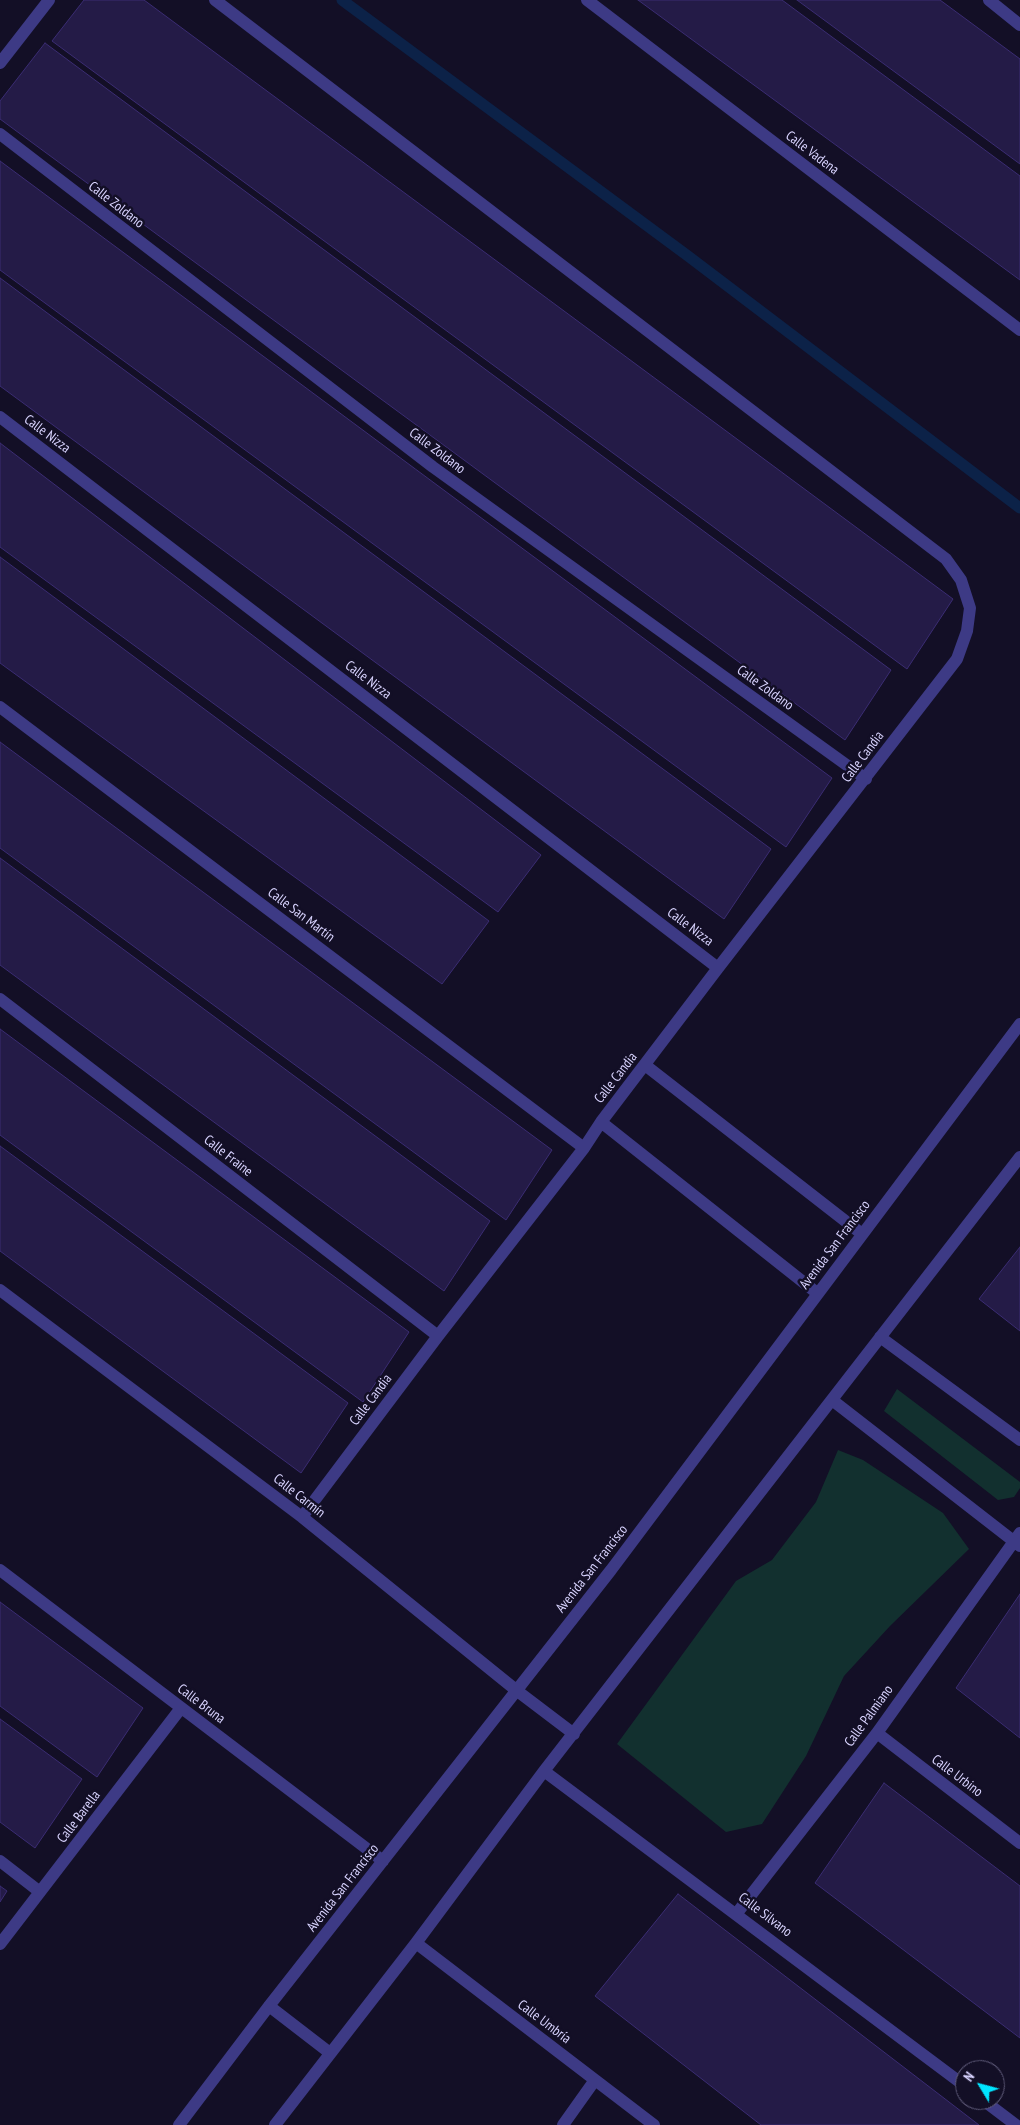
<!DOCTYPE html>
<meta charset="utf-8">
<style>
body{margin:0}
#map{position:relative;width:1020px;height:2125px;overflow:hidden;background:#130f26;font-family:"PT Sans Narrow",sans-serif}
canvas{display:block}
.north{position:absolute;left:955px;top:2060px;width:50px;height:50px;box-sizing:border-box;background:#130f26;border:1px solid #625e7d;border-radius:50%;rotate:307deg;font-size:14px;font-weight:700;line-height:20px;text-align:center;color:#d9d4ff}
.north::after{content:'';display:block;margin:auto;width:18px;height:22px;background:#00e5ff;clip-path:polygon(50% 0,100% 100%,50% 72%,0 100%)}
</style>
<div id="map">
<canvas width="1020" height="2125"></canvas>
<div class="north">N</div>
</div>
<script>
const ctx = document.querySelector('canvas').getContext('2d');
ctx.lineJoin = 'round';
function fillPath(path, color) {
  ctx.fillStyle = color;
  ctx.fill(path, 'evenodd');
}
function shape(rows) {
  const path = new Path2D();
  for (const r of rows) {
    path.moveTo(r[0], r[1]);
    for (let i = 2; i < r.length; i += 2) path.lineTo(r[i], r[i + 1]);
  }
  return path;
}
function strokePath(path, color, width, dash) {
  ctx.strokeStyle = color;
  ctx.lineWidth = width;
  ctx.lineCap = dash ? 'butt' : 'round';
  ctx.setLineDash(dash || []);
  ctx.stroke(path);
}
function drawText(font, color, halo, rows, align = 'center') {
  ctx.font = font + ' "PT Sans Narrow",sans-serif';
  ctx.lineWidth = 5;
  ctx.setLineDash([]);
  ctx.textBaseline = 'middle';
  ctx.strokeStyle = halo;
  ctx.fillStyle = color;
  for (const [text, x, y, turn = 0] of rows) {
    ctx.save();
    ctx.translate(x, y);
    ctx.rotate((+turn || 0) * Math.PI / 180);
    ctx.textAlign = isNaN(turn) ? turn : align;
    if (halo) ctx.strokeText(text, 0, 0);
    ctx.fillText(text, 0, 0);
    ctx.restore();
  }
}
const green = shape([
 [897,1389,1020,1482,1020,1488,1014,1497,998,1500,884,1411],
 [838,1450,863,1460,943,1513,969,1549,890,1626,844,1676,806,1756,762,1824,726,1832,617,1744,736,1581,772,1560,816,1502]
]);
const stream = shape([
 [342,0,688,256,1020,508]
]);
const building = shape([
 [84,0,144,0,953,599,907,669,52,41,84,0],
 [638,0,782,0,1020,176,1020,280,638,0],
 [797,0,940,0,1020,59,1020,164,797,0],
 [45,43,891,670,845,740,0,119,0,101,45,43],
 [0,161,832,778,786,847,0,270,0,161],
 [0,278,771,849,724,919,0,386,0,278],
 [0,443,541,855,498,912,0,547,0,443],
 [0,557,489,921,442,984,0,663,0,557],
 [0,742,552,1150,506,1220,0,848,0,742],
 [0,858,490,1221,444,1291,0,965,0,858],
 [0,1029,409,1332,363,1402,0,1135,0,1029],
 [0,1146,348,1403,301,1473,0,1251,0,1146],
 [1020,1247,1020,1331,979,1299,1020,1247],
 [1020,1594,1020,1738,956,1688,1020,1594],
 [0,1602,143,1708,97,1777,0,1706,0,1602],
 [0,1719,82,1779,35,1848,0,1822,0,1719],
 [884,1783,1020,1886,1020,2038,815,1883,884,1783],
 [0,1886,7,1891,0,1902,0,1886],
 [678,1894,979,2125,761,2125,595,1996,678,1894]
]);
const minor = shape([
 [215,0,946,559,961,580,970,608,967,631,957,659,718,968,601,1122,584,1148,438,1336,302,1517],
 [587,0,1020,330],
 [989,0,1020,25],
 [0,63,49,0],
 [0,134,433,467,866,779],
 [0,417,718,968],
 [0,707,584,1148],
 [0,999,438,1336],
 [645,1065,862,1234],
 [601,1122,817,1293],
 [0,1290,302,1517,516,1690,574,1734],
 [880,1337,1020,1440],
 [832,1400,1020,1546],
 [0,1570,383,1861],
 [877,1733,1020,1843],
 [544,1771,965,2086],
 [0,1861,40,1892],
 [737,1913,877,1733,1020,1533],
 [416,1943,654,2125],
 [0,1944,181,1708],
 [269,2006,330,2053],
 [983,2100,1016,2125],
 [179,2125,269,2006,611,1570,1020,1024],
 [275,2125,416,1943,544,1771,1020,1157],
 [563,2125,595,2080]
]);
const streetNames = [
 ["Calle Vadena",812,153,37],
 ["Calle Zoldano",116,205,38],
 ["Calle Nizza",47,434,37],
 ["Calle Zoldano",437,451,37],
 ["Calle Nizza",368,680,37],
 ["Calle Zoldano",765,688,36],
 ["Calle Candia",863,757,-53],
 ["Calle San Martín",301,915,37],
 ["Calle Nizza",690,927,37],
 ["Calle Candia",616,1078,-52],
 ["Calle Fraine",228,1156,38],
 ["Avenida San Francisco",835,1245,-53],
 ["Calle Candia",371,1400,-53],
 ["Calle Carmín",299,1496,38],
 ["Avenida San Francisco",592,1569,-52],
 ["Calle Bruna",201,1704,37],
 ["Calle Palmiano",869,1716,-54],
 ["Calle Urbino",957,1776,37],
 ["Calle Barella",79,1817,-53],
 ["Avenida San Francisco",343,1888,-52],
 ["Calle Silvano",765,1915,37],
 ["Calle Umbría",544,2022,37]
];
fillPath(green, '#12302f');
strokePath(stream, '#0c2248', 11);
fillPath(building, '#241b47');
strokePath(building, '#3b2d73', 1);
strokePath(minor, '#3d3a85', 12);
drawText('14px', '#d9d4ff', '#130f26', streetNames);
</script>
